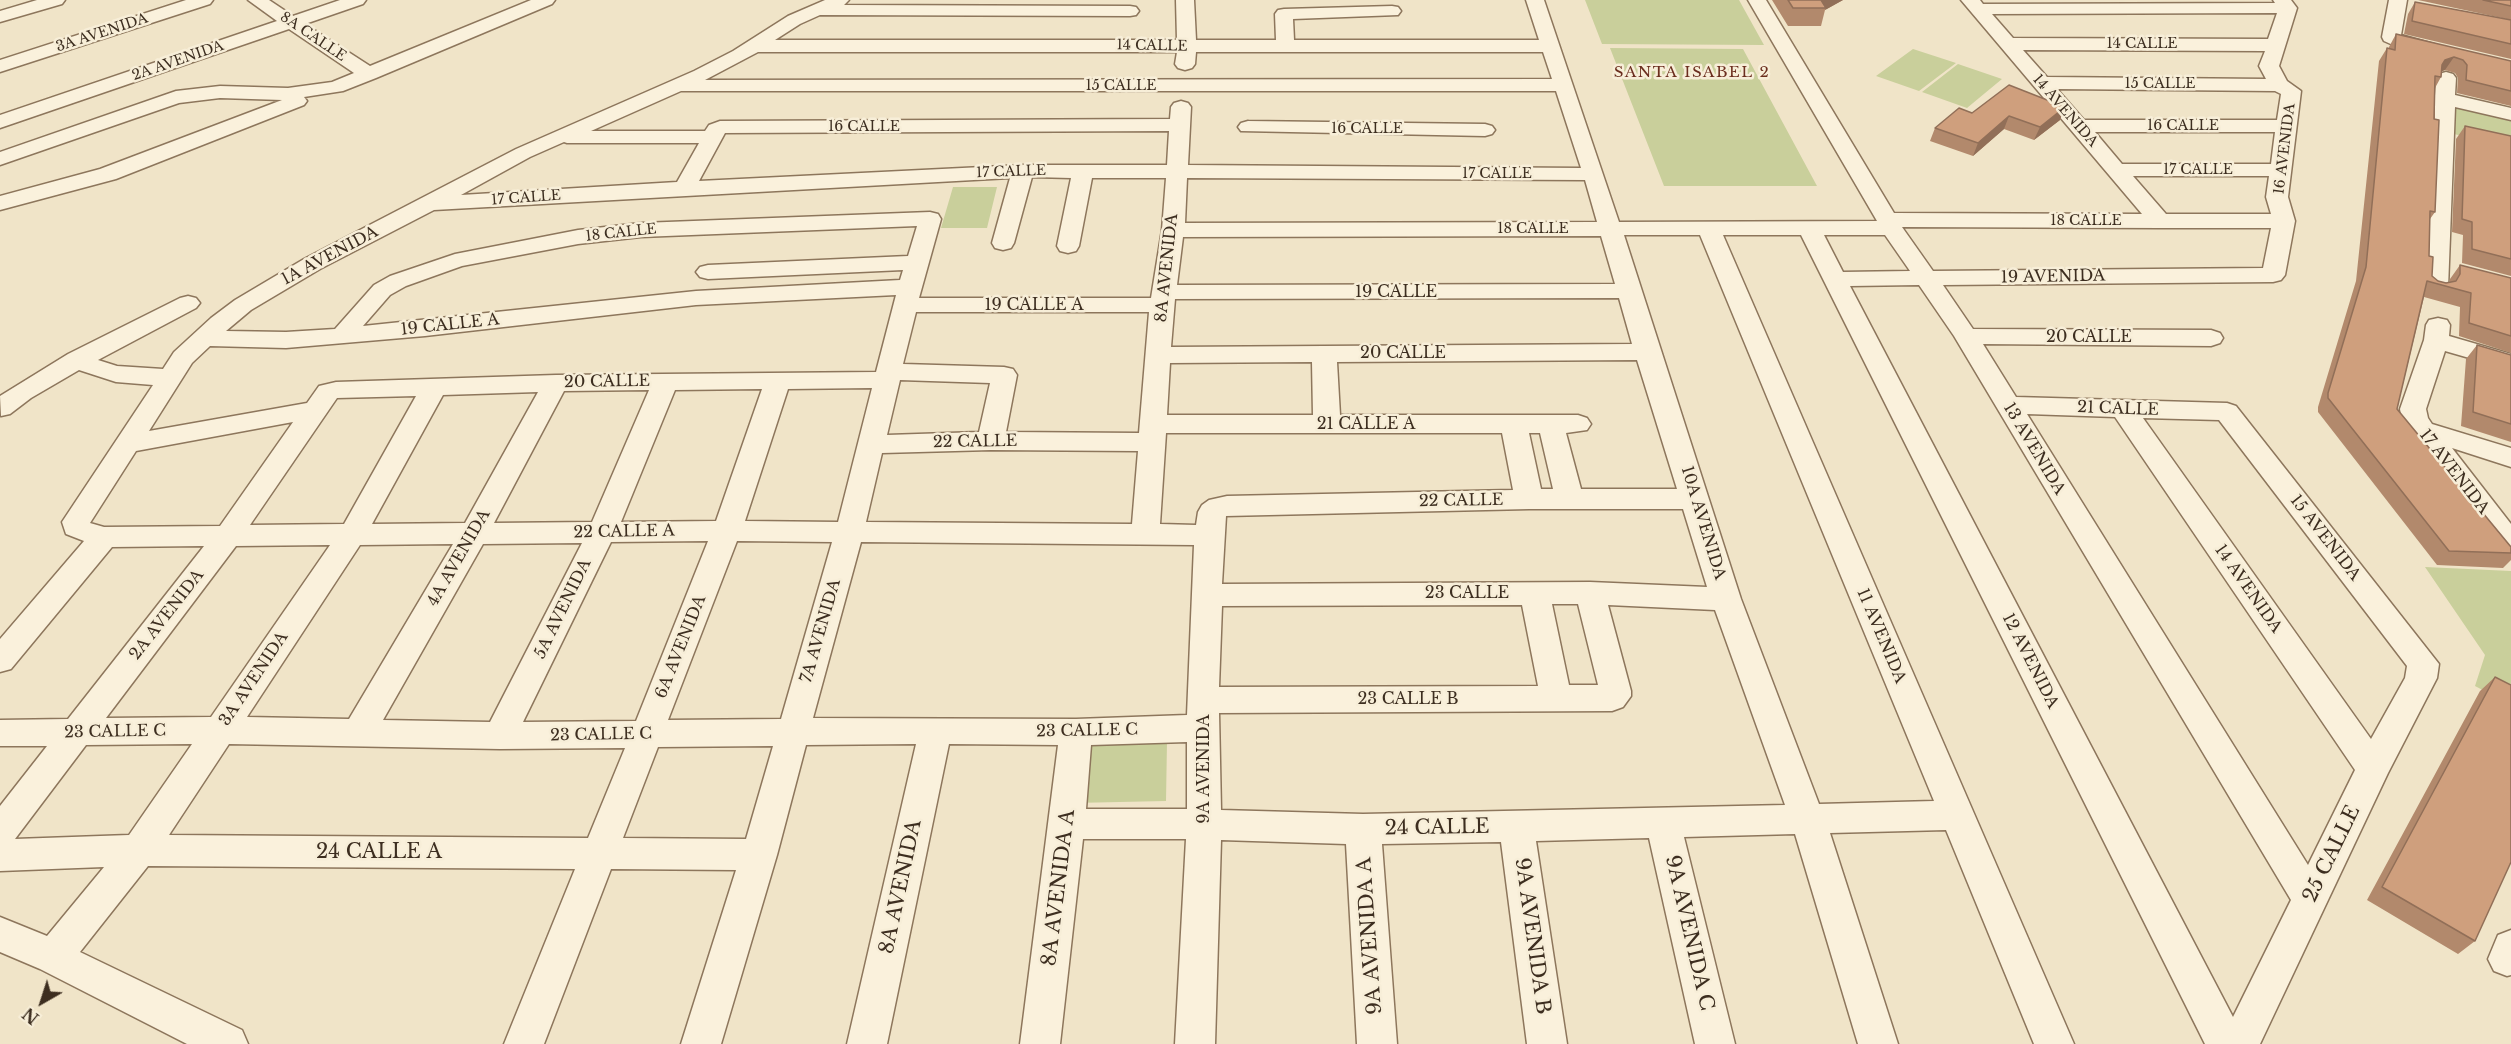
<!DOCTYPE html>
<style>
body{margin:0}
#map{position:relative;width:2511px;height:1044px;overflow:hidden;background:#f0e4c8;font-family:"Libre Baskerville",serif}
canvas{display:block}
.north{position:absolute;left:12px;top:972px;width:60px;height:60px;-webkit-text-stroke:4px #f7eed8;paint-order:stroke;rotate:219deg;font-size:16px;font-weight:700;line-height:24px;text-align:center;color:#3d2e20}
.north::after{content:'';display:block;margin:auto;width:21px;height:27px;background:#3d2e20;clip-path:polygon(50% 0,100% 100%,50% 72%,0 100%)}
</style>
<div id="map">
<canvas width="2511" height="1044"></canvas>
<div class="north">N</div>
</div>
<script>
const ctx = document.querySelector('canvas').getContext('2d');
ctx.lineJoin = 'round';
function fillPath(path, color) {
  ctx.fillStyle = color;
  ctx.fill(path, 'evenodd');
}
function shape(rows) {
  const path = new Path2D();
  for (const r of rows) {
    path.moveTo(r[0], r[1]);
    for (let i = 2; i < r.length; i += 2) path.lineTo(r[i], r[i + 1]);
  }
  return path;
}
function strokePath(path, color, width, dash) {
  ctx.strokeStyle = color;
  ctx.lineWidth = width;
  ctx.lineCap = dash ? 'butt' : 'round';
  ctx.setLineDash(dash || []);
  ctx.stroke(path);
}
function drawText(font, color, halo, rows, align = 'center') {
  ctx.font = font + ' "Libre Baskerville",serif';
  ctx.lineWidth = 5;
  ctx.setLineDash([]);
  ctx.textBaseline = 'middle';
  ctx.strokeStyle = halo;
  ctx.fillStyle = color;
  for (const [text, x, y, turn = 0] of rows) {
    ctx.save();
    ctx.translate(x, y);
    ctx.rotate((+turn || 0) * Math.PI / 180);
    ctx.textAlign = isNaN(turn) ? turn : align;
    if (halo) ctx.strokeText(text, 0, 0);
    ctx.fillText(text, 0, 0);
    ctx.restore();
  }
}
const green = shape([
 [1585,0,1739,0,1764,45,1602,44],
 [1610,48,1743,49,1817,186,1664,186],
 [1913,49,1956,63,1919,91,1876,76],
 [1958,64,2002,79,1967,108,1922,92],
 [2456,106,2511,118,2511,148,2454,134],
 [953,187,997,187,987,228,941,228],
 [2425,567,2511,571,2511,705,2475,686,2485,655],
 [1167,742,1166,801,1073,803,1076,744]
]);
const minor = shape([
 [37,0,65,0,62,4,0,22,0,11,37,0],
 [186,0,213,0,210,4,0,72,0,60,186,0],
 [248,0,269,0,293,16,340,0,366,0,363,4,305,24,370,66,531,0,555,0,552,4,376,78,343,91,304,97,307,101,304,105,116,179,0,210,0,196,100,169,282,100,220,98,179,103,0,165,0,152,176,91,220,86,288,88,332,82,354,73,289,29,0,128,0,115,277,21,248,0],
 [825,0,849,0,844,5,1130,6,1136,7,1139,11,1136,15,1130,16,820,15,800,24,775,40,1177,40,1176,0,1194,0,1196,40,1276,40,1275,14,1278,10,1284,9,1392,6,1398,7,1401,11,1398,15,1293,19,1294,40,1539,40,1526,0,1544,0,1619,222,1877,221,1748,0,1766,0,1894,213,2142,214,1961,0,1980,0,1983,4,2275,3,2273,0,2291,0,2297,8,2279,66,2287,81,2301,91,2288,197,2295,221,2285,275,2281,280,2273,282,1943,285,1973,329,2211,330,2220,333,2223,338,2220,343,2211,346,1983,344,2016,397,2227,403,2236,406,2439,664,2437,678,2388,773,2260,1044,2205,1044,1801,235,1723,235,2074,1044,2034,1044,1946,830,1830,833,1898,1044,1858,1044,1795,834,1684,837,1735,1044,1695,1044,1649,838,1536,841,1567,1044,1527,1044,1501,842,1382,844,1397,1044,1357,1044,1346,844,1221,840,1215,1044,1175,1044,1186,839,1083,839,1060,1044,1020,1044,1058,745,949,744,887,1044,847,1044,916,744,806,745,777,855,721,1044,681,1044,736,870,611,869,544,1044,504,1044,575,869,148,866,80,952,242,1030,248,1044,187,1044,40,969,0,952,0,917,47,936,104,867,0,871,0,806,47,746,0,746,0,720,68,719,204,546,112,547,11,669,0,672,0,639,84,541,66,534,62,522,153,385,116,382,79,370,31,398,10,414,1,416,0,396,68,354,180,298,188,296,196,298,200,303,196,308,98,360,117,366,163,369,174,352,211,318,235,300,304,259,516,149,694,71,733,51,788,16,825,0],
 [2277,13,2268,39,2013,38,1992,14,2277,13],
 [2023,50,2265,51,2259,66,2266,79,2047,77,2023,50],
 [758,52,1177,52,1175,64,1178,68,1185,70,1192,68,1195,64,1196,52,1543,52,1552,79,705,80,758,52],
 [2057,89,2275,91,2281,94,2277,120,2084,120,2057,89],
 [681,91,1556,91,1581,168,1188,165,1191,107,1188,103,1181,101,1174,103,1171,107,1170,119,720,121,709,125,705,131,591,131,681,91],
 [1169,131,1167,165,1023,165,699,181,725,133,1169,131],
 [2095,132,2275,132,2271,164,2122,164,2095,132],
 [564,142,567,143,699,143,677,182,461,195,530,157,564,142],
 [2133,176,2269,176,2266,197,2271,214,2166,214,2133,176],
 [1032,177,1071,178,1057,246,1060,251,1068,253,1076,251,1079,246,1092,178,1166,178,1162,230,1151,298,919,298,941,219,938,214,930,212,641,223,578,230,455,254,390,276,374,285,335,329,286,332,226,331,251,310,320,269,434,210,1010,178,992,243,995,248,1003,250,1011,248,1014,243,1032,177],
 [1187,178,1585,180,1597,222,1185,223,1187,178],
 [917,226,908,256,708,265,700,267,696,272,700,277,708,279,903,270,900,280,696,291,363,326,390,295,406,286,462,266,578,244,641,237,917,226],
 [1902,227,2160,228,2271,228,2263,268,1933,271,1902,227],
 [1624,235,1700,235,1934,801,1819,804,1741,599,1624,235],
 [1824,235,1885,235,1910,271,1843,272,1824,235],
 [1601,236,1615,284,1177,285,1183,237,1601,236],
 [1919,285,1954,336,2291,900,2233,1017,1850,286,1919,285],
 [896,295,876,372,556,375,336,382,319,386,307,403,149,431,192,363,210,346,286,348,425,336,696,305,896,295],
 [1619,298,1632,344,1171,347,1175,299,1619,298],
 [916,312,1149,312,1139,433,1006,432,1017,375,1013,369,1004,367,903,364,916,312],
 [1637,360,1677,489,1581,489,1566,433,1587,430,1591,424,1587,418,1578,415,1340,415,1337,362,1637,360],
 [1312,362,1313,415,1167,415,1170,363,1312,362],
 [900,380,990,383,979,432,887,435,900,380],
 [872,388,838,522,745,521,788,389,872,388],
 [762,389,716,521,621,522,675,390,762,389],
 [649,390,592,522,494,523,564,391,649,390],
 [538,392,465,523,372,524,443,395,538,392],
 [416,396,344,524,250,525,337,398,416,396],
 [2027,414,2115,417,2355,770,2308,865,2027,414],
 [2143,418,2219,420,2407,666,2405,678,2371,739,2143,418],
 [293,422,220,526,104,527,90,523,136,451,293,422],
 [1166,433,1502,433,1513,490,1227,496,1209,500,1202,505,1198,512,1196,525,1160,524,1166,433],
 [1529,433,1540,433,1553,489,1541,489,1529,433],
 [991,450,1138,451,1132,524,866,522,882,453,991,450],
 [1529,509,1683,509,1707,587,1590,582,1222,584,1226,516,1529,509],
 [708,541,636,721,523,722,611,542,708,541],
 [737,541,832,542,781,719,668,720,737,541],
 [861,542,1194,545,1187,715,1076,719,813,718,861,542],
 [582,543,490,722,383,720,483,544,582,543],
 [453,544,349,719,247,717,360,545,453,544],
 [330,545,211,717,106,718,236,546,330,545],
 [1552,604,1578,604,1598,685,1569,685,1552,604],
 [1522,605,1538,686,1219,687,1222,606,1522,605],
 [1608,605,1715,610,1785,805,1363,814,1221,810,1219,713,1612,711,1623,707,1631,696,1631,691,1608,605],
 [1187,742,1187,809,1086,809,1091,745,1187,742],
 [192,744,129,835,15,839,86,745,192,744],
 [229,744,500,749,625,748,588,838,169,835,229,744],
 [773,746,746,839,623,838,658,747,773,746],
 [2389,0,2407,0,2401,35,2437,45,2439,49,2437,53,2430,55,2402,49,2384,41,2382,37,2389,0],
 [2446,72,2453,74,2456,78,2455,95,2511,108,2511,120,2455,107,2448,288,2444,293,2436,295,2428,293,2424,288,2436,78,2439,74,2446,72],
 [1248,121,1485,124,1492,126,1495,130,1492,134,1485,136,1241,131,1238,127,1241,123,1248,121],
 [2438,318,2447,320,2450,325,2449,336,2511,354,2511,370,2445,351,2426,409,2428,418,2432,424,2511,448,2511,467,2452,448,2511,524,2511,554,2501,551,2411,435,2402,420,2400,409,2424,340,2426,325,2429,320,2438,318],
 [2511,930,2511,975,2507,976,2494,971,2488,959,2498,935,2511,930]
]);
const wall = shape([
 [1772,0,1843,0,1825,10,1821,26,1788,26],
 [2418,0,2511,0,2511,20],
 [2415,2,2511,20,2511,59,2404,34,2408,14],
 [2396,34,2511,61,2511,106,2457,93,2458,78,2455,73,2445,70,2442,71,2441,77,2435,88,2435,212,2430,219,2429,256,2432,276,2438,281,2446,283,2450,282,2450,279,2460,265,2511,278,2511,353,2459,336,2460,307,2424,297,2397,409,2511,547,2511,560,2503,568,2437,565,2318,412,2318,407,2356,281,2379,61,2387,48,2389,49,2389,47],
 [2065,107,2060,120,2034,140,2004,129,1973,156,1930,141,1935,128,1972,113],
 [2465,126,2511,136,2511,276,2462,263,2463,235,2452,232,2456,139],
 [2477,345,2511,355,2511,442,2461,426,2466,359],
 [2495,677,2475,941,2458,954,2367,900,2480,691]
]);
const shadedWall = shape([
 [1820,0,1843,0,1825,10,1826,8],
 [2454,57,2445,70,2437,73,2445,60],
 [2065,107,2060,120,2034,140,2040,127],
 [2009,116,2004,129,1973,156,1978,143]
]);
const building = shape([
 [1788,0,1821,0,1826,8,1793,8,1788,0],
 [2483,0,2511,0,2511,6,2483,0],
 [2415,2,2511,20,2511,44,2412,21,2415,2],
 [2396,34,2511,61,2511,91,2466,80,2467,65,2463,60,2454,57,2445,60,2442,65,2441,77,2435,76,2434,119,2439,120,2435,212,2430,211,2429,256,2433,257,2432,276,2438,281,2446,283,2456,281,2460,274,2460,265,2511,278,2511,336,2469,323,2471,293,2427,281,2397,409,2511,547,2511,553,2449,551,2328,398,2328,393,2366,267,2387,48,2395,50,2396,34],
 [2009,85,2065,107,2040,127,2009,116,1978,143,1935,128,1959,108,1972,113,2009,85],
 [2465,126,2511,136,2511,259,2472,249,2472,222,2462,219,2465,126],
 [2477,345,2511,355,2511,424,2473,412,2477,345],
 [2495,677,2511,685,2511,862,2475,941,2382,887,2495,677]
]);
const farStreetnames = [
 ["3A AVENIDA",102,33,-18],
 ["8A CALLE",313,37,34],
 ["14 CALLE",2142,44],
 ["14 CALLE",1152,46,1],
 ["2A AVENIDA",178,61,-19],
 ["15 CALLE",2160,84],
 ["15 CALLE",1121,86],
 ["14 AVENIDA",2065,111,49],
 ["16 CALLE",2183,126],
 ["16 CALLE",864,127],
 ["16 CALLE",1367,129],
 ["16 AVENIDA",2285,149,-83],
 ["17 CALLE",2198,170],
 ["17 CALLE",1011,172,-2],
 ["17 CALLE",1497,174],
 ["17 CALLE",526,198,-4],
 ["18 CALLE",2086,221],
 ["18 CALLE",1533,229],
 ["18 CALLE",621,233,-6]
];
const farNeighbourhoodnames = [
 ["SANTA ISABEL 2",1692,73]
];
const streetNames = [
 ["1A AVENIDA",330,256,-28],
 ["8A AVENIDA",1167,268,-84],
 ["19 AVENIDA",2053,277,-1],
 ["19 CALLE",1396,292],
 ["19 CALLE A",1034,305],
 ["19 CALLE A",450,325,-6],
 ["20 CALLE",2089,337],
 ["20 CALLE",1403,353],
 ["20 CALLE",607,382,-1],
 ["21 CALLE",2118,409,2],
 ["21 CALLE A",1366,424],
 ["22 CALLE",975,442,-1],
 ["13 AVENIDA",2034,449,59],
 ["17 AVENIDA",2454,472,52],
 ["22 CALLE",1461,501,-1],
 ["10A AVENIDA",1703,523,73],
 ["22 CALLE A",624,532,-1],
 ["15 AVENIDA",2325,538,52],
 ["4A AVENIDA",459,558,-60],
 ["14 AVENIDA",2248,589,55],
 ["23 CALLE",1467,593],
 ["5A AVENIDA",563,609,-64],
 ["2A AVENIDA",167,615,-52],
 ["7A AVENIDA",821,631,-74],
 ["11 AVENIDA",1881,636,67],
 ["6A AVENIDA",681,647,-68],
 ["12 AVENIDA",2030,661,63],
 ["3A AVENIDA",254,679,-56],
 ["23 CALLE B",1408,699],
 ["23 CALLE C",1087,731,-1],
 ["23 CALLE C",115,732,-1],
 ["23 CALLE C",601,735,-1],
 ["9A AVENIDA",1204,769,-90]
];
const nearStreetnames = [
 ["24 CALLE",1437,828,-1],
 ["24 CALLE A",379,852],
 ["25 CALLE",2332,854,-64],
 ["8A AVENIDA",901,887,-78],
 ["8A AVENIDA A",1059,888,-83],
 ["9A AVENIDA C",1689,933,77],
 ["9A AVENIDA A",1370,936,-94],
 ["9A AVENIDA B",1532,936,82]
];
fillPath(green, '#c9cf9b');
strokePath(minor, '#8d765c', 3);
fillPath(minor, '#faf1dc');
fillPath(wall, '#b2896c');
fillPath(shadedWall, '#916f58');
fillPath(building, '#cf9f7d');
strokePath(building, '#916f58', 1.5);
drawText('14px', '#3d2e20', '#f7eed8', farStreetnames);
ctx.letterSpacing = '1.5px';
drawText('15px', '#6b2e1e', '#f7eed8', farNeighbourhoodnames);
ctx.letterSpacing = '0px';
drawText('16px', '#3d2e20', '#f7eed8', streetNames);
drawText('20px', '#3d2e20', '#f7eed8', nearStreetnames);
</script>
